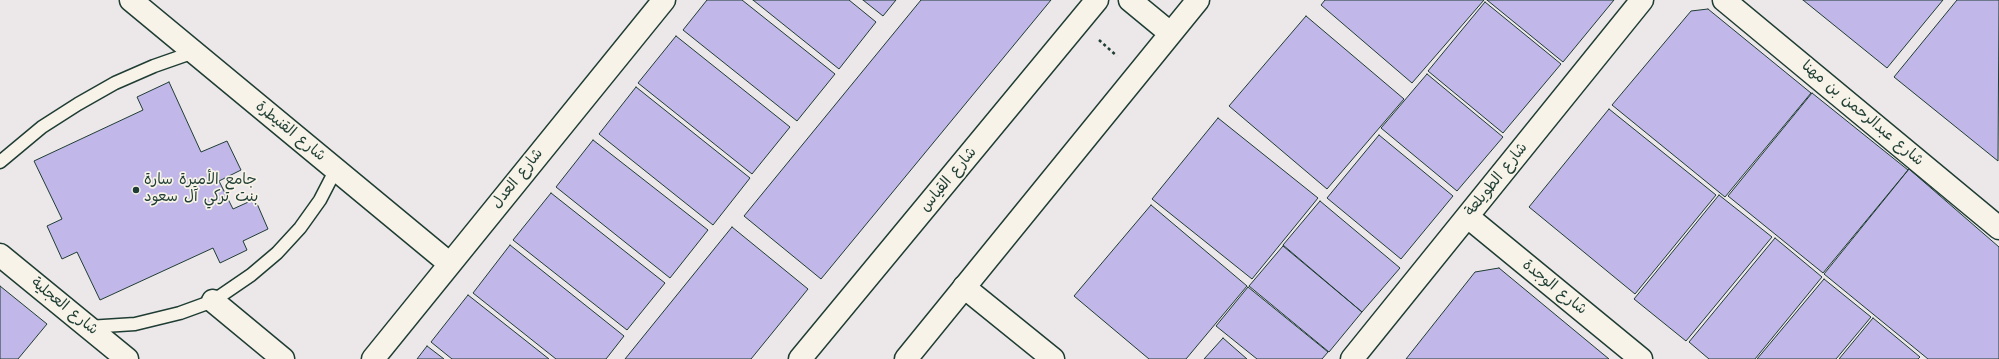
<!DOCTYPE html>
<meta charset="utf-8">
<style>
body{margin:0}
canvas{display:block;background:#ece7e8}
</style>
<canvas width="1999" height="359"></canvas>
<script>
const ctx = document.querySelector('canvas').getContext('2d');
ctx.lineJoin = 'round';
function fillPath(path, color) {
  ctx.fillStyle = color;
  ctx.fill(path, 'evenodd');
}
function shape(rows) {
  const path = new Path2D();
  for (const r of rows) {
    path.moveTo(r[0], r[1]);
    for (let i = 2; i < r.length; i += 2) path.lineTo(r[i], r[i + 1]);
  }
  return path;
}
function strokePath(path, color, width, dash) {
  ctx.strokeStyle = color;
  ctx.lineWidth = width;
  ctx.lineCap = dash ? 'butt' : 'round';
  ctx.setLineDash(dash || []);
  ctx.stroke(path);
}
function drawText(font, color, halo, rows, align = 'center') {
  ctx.font = font + ' "Architects Daughter","Playpen Sans Arabic",sans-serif';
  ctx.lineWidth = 3.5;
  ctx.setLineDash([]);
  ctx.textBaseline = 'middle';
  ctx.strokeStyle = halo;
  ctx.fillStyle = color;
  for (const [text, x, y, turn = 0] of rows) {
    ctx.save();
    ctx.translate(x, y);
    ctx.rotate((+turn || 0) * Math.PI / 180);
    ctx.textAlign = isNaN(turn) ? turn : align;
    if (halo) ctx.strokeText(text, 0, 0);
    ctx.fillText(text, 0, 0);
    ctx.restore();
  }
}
const building = shape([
 [707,0,742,0,835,74,797,121,683,30,707,0],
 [753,0,849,0,876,22,839,69,753,0],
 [863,0,896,0,883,16,863,0],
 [921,0,1051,0,821,279,744,216,921,0],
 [1325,0,1484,0,1412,83,1321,5,1325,0],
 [1487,0,1614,0,1563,62,1487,0],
 [1803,0,1943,0,1887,68,1803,0],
 [1957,0,1999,0,1998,161,1894,77,1957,0],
 [1485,2,1561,64,1503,133,1428,71,1485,2],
 [1708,9,1811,93,1725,197,1612,105,1691,11,1708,9],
 [1306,16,1404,99,1327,189,1229,106,1306,16],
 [676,36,790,127,752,174,638,83,676,36],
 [1427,74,1503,137,1457,191,1381,128,1427,74],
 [169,82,201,152,227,141,241,170,219,181,233,209,255,199,268,229,243,241,247,250,220,263,213,248,100,300,77,252,62,259,47,226,62,219,34,161,143,110,137,97,169,82],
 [636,87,750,178,713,225,599,134,636,87],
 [1812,93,1908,170,1823,273,1728,196,1812,93],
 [1609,109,1716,195,1635,294,1529,207,1609,109],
 [1218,118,1318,198,1252,279,1152,199,1218,118],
 [1379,135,1453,196,1401,259,1327,198,1379,135],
 [593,140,708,230,670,278,556,187,593,140],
 [1909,169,1999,247,1999,359,1928,359,1824,274,1909,169],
 [551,193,665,283,627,330,513,240,551,193],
 [1719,195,1772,237,1686,341,1634,299,1719,195],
 [1320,201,1400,268,1362,312,1283,245,1320,201],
 [1151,205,1247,286,1186,359,1149,359,1074,296,1151,205],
 [732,227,808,289,751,359,625,359,732,227],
 [1775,238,1822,277,1755,359,1709,359,1689,342,1775,238],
 [510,245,624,336,606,359,556,359,473,293,510,245],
 [1283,246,1362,312,1329,352,1249,286,1283,246],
 [1499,268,1609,359,1406,359,1475,272,1499,268],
 [1824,279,1871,317,1836,359,1757,359,1824,279],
 [0,286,47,324,18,359,0,359,0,286],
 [1248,287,1328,352,1322,359,1257,359,1216,326,1248,287],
 [468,295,549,359,452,359,431,342,468,295],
 [1873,318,1920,357,1918,359,1839,359,1873,318],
 [1223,338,1247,359,1204,359,1223,338],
 [427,346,444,359,417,359,427,346]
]);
const path = shape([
 [1099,40,1117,56]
]);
const service = shape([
 [0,162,42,127,78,104,115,83,154,66,194,52],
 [88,327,135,324,180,313,213,301,251,275,277,253,300,228,320,200,336,169]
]);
const minor = shape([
 [131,0,450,264],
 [1724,0,1999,228],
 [1468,217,1641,359],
 [0,255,127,359],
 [964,287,1053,359],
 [213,301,283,359],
 [373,359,664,0],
 [1352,359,1642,0]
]);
const tertiary = shape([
 [1130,0,1170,33],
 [800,359,1097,0],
 [906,359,1198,0]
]);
const markers = [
 [136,190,4,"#1f3d34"]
];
const streetNames = [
 ["شارع عبدالرحمن بن مهنا",1862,114,40],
 ["شارع القنيطرة",290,132,39],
 ["شارع العدل",518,179,-51],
 ["شارع القياس",949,180,-50],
 ["شارع الطويلعة",1497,180,-51],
 ["شارع الوجدة",1554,288,39],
 ["شارع العجلية",64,307,39]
];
const poiNames = [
 ["جامع الأميرة سارة",144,181],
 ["بنت تركي آل سعود",144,198]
];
fillPath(building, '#c1b7e8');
strokePath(building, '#1f3d34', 1);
strokePath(service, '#1f3d34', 15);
strokePath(minor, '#1f3d34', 25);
strokePath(tertiary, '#1f3d34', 25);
strokePath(path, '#1f3d34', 2.5, [3, 3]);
strokePath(service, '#f7f3e8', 12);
strokePath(minor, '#f7f3e8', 22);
strokePath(tertiary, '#f7f3e8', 22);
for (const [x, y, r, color] of markers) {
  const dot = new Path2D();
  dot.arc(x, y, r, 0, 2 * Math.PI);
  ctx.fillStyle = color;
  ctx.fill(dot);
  strokePath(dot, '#f7f3e8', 1.5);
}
drawText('15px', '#1f3d34', '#f7f3e8', streetNames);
drawText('15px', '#1f3d34', '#f7f3e8', poiNames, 'left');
</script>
